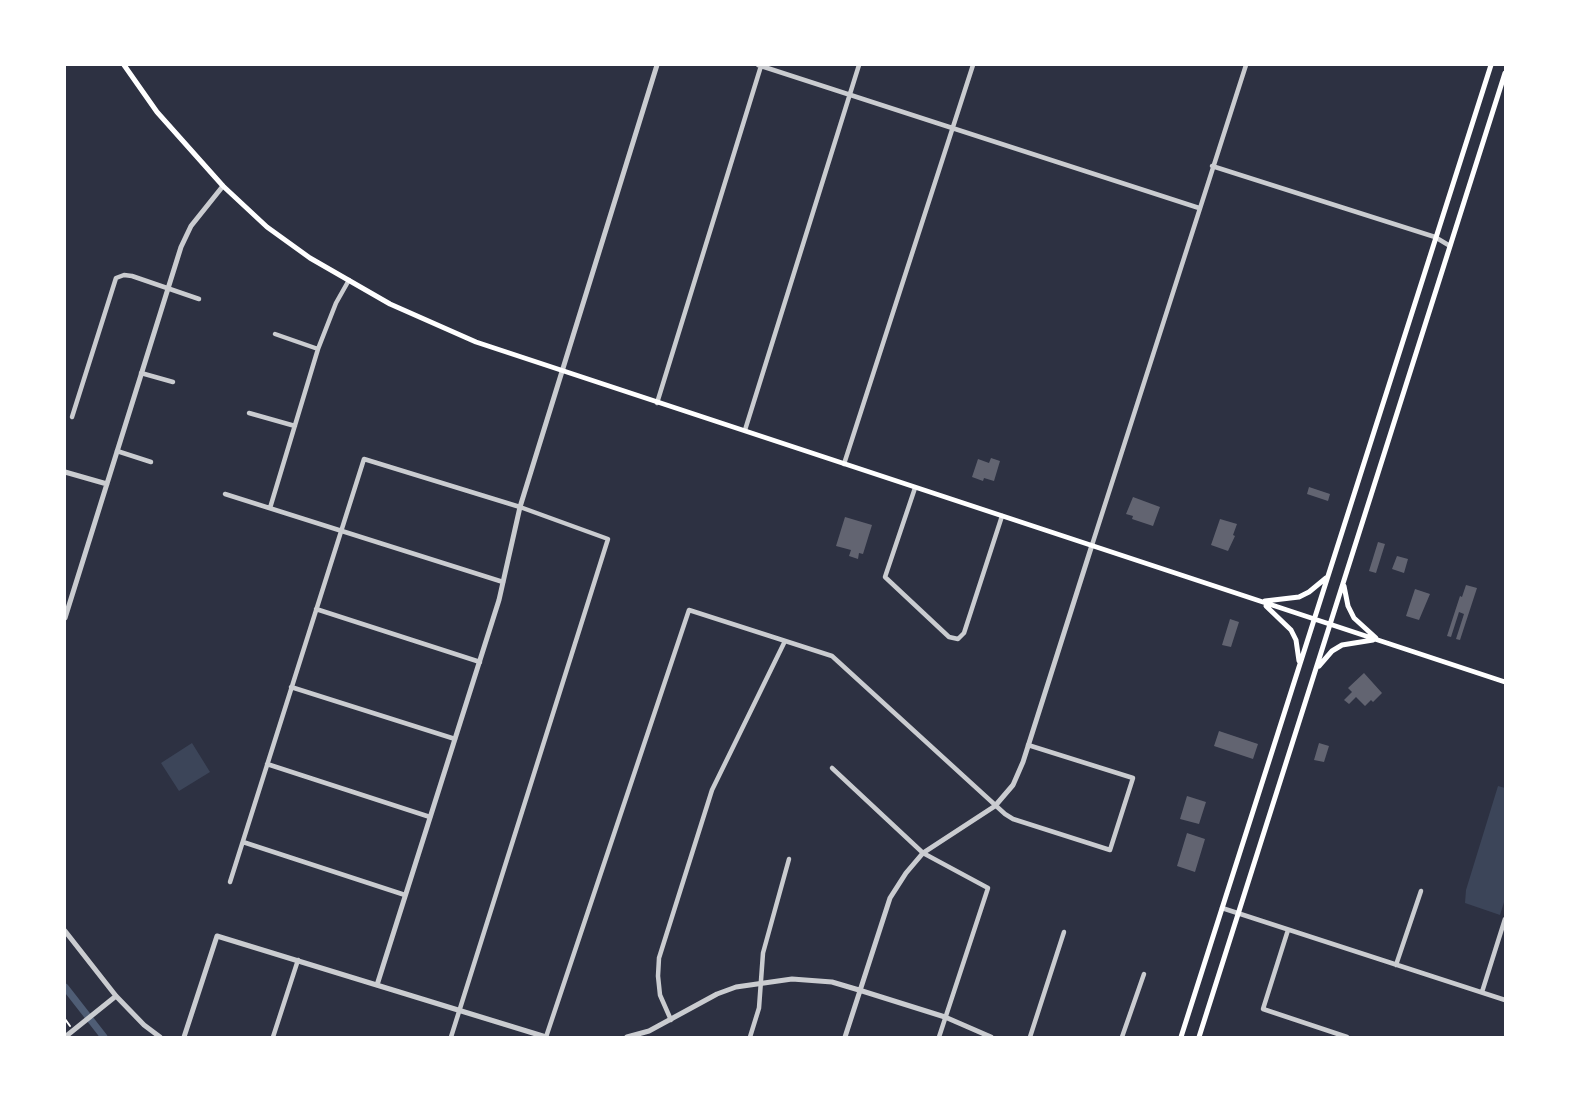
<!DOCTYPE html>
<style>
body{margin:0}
#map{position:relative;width:1570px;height:1102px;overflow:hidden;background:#2d3142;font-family:"DejaVu Sans",sans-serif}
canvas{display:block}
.frame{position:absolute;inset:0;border:66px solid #fff;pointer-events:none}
</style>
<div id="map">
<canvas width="1570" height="1102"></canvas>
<div class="frame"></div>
</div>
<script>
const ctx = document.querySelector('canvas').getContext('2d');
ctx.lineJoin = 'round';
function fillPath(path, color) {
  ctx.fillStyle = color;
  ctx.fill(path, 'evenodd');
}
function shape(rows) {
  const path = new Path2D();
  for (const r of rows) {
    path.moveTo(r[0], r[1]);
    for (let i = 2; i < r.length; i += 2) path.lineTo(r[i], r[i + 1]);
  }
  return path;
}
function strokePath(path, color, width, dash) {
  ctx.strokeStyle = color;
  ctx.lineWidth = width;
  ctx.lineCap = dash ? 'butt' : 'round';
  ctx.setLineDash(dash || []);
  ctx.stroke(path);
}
const green = shape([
 [192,743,210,772,179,791,161,763],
 [1498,786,1505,788,1505,899,1500,915,1465,903,1466,890]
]);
const canal = shape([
 [65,987,104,1037]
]);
const building = shape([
 [991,458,1000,461,994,481,984,478,983,481,972,477,978,459,989,463],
 [1309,487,1330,494,1328,501,1307,494],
 [1133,497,1160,507,1153,526,1132,519,1133,516,1126,514],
 [845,517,872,525,863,554,859,553,858,559,849,556,851,550,836,546],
 [1220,519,1237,524,1233,535,1235,536,1228,551,1211,545],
 [1378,542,1385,544,1376,573,1369,571],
 [1397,556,1408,559,1404,573,1392,569],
 [1466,585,1477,588,1460,640,1456,639,1464,614,1459,612,1451,637,1447,636,1460,596,1462,597],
 [1415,589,1430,594,1419,620,1406,616],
 [1230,619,1239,622,1231,647,1222,645],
 [1364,673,1382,693,1373,702,1371,700,1365,706,1356,697,1349,704,1344,700,1352,692,1348,688],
 [1219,731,1258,744,1253,759,1214,746],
 [1319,743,1329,746,1324,762,1314,760],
 [1187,796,1206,802,1199,824,1180,819],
 [1187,833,1205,839,1195,872,1177,866]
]);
const path = shape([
 [65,1019,70,1026]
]);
const minor = shape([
 [758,65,1199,208],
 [1212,166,1435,237,1450,246],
 [275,334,318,349],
 [141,373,173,382],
 [657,403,761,66],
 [249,413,295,426],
 [72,417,116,278,124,275,132,276,199,299],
 [745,430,859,65],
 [117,451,151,462],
 [844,464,973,65],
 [915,488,885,577,949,637,958,639,964,633,1002,516],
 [225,494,503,582],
 [270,508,318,349,336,303,349,280],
 [1092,545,1246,65],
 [316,609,480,662],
 [291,687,455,739],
 [267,764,430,817],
 [832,768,923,853,988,888,939,1037],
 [243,842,405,895],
 [230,882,364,459,520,507,608,539,451,1037],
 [1222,908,1505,1000],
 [1288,930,1263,1009,1347,1037],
 [1396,965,1421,891],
 [1482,992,1505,919],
 [671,1020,660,995,658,976,659,958,712,790,785,641],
 [273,1037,298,960],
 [546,1037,689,610,832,656,1005,814,1013,819,1110,850,1133,778,1028,745],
 [750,1037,759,1008,763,953,789,859],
 [1030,1037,1064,932],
 [1122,1037,1144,974]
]);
const tertiary = shape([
 [65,472,107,484],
 [65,618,181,247,191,226,223,186],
 [65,931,116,996,144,1025,160,1037],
 [377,985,499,600,520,507,657,65],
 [65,1037,116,996],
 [184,1037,217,936,546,1037],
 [627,1037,649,1031,717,994,736,987,792,979,832,982,859,990,945,1017,991,1037],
 [845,1037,890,898,906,873,923,853,995,806,1013,785,1023,762,1092,545]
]);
const secondary = shape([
 [124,65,157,112,223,186,267,227,310,258,390,304,476,342,1505,682],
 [1344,586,1348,606,1354,618,1376,638],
 [1265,601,1299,597,1309,592,1326,578],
 [1266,606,1291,630,1296,640,1299,661],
 [1319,666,1332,651,1342,645,1373,640],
 [1181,1037,1491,65],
 [1199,1037,1505,73]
]);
fillPath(green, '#3c4559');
strokePath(canal, '#4f5d75', 7);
fillPath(building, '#626471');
strokePath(path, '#fff', 2);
strokePath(minor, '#caccd0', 4.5);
strokePath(tertiary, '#caccd0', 5);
strokePath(secondary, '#fff', 5);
</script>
